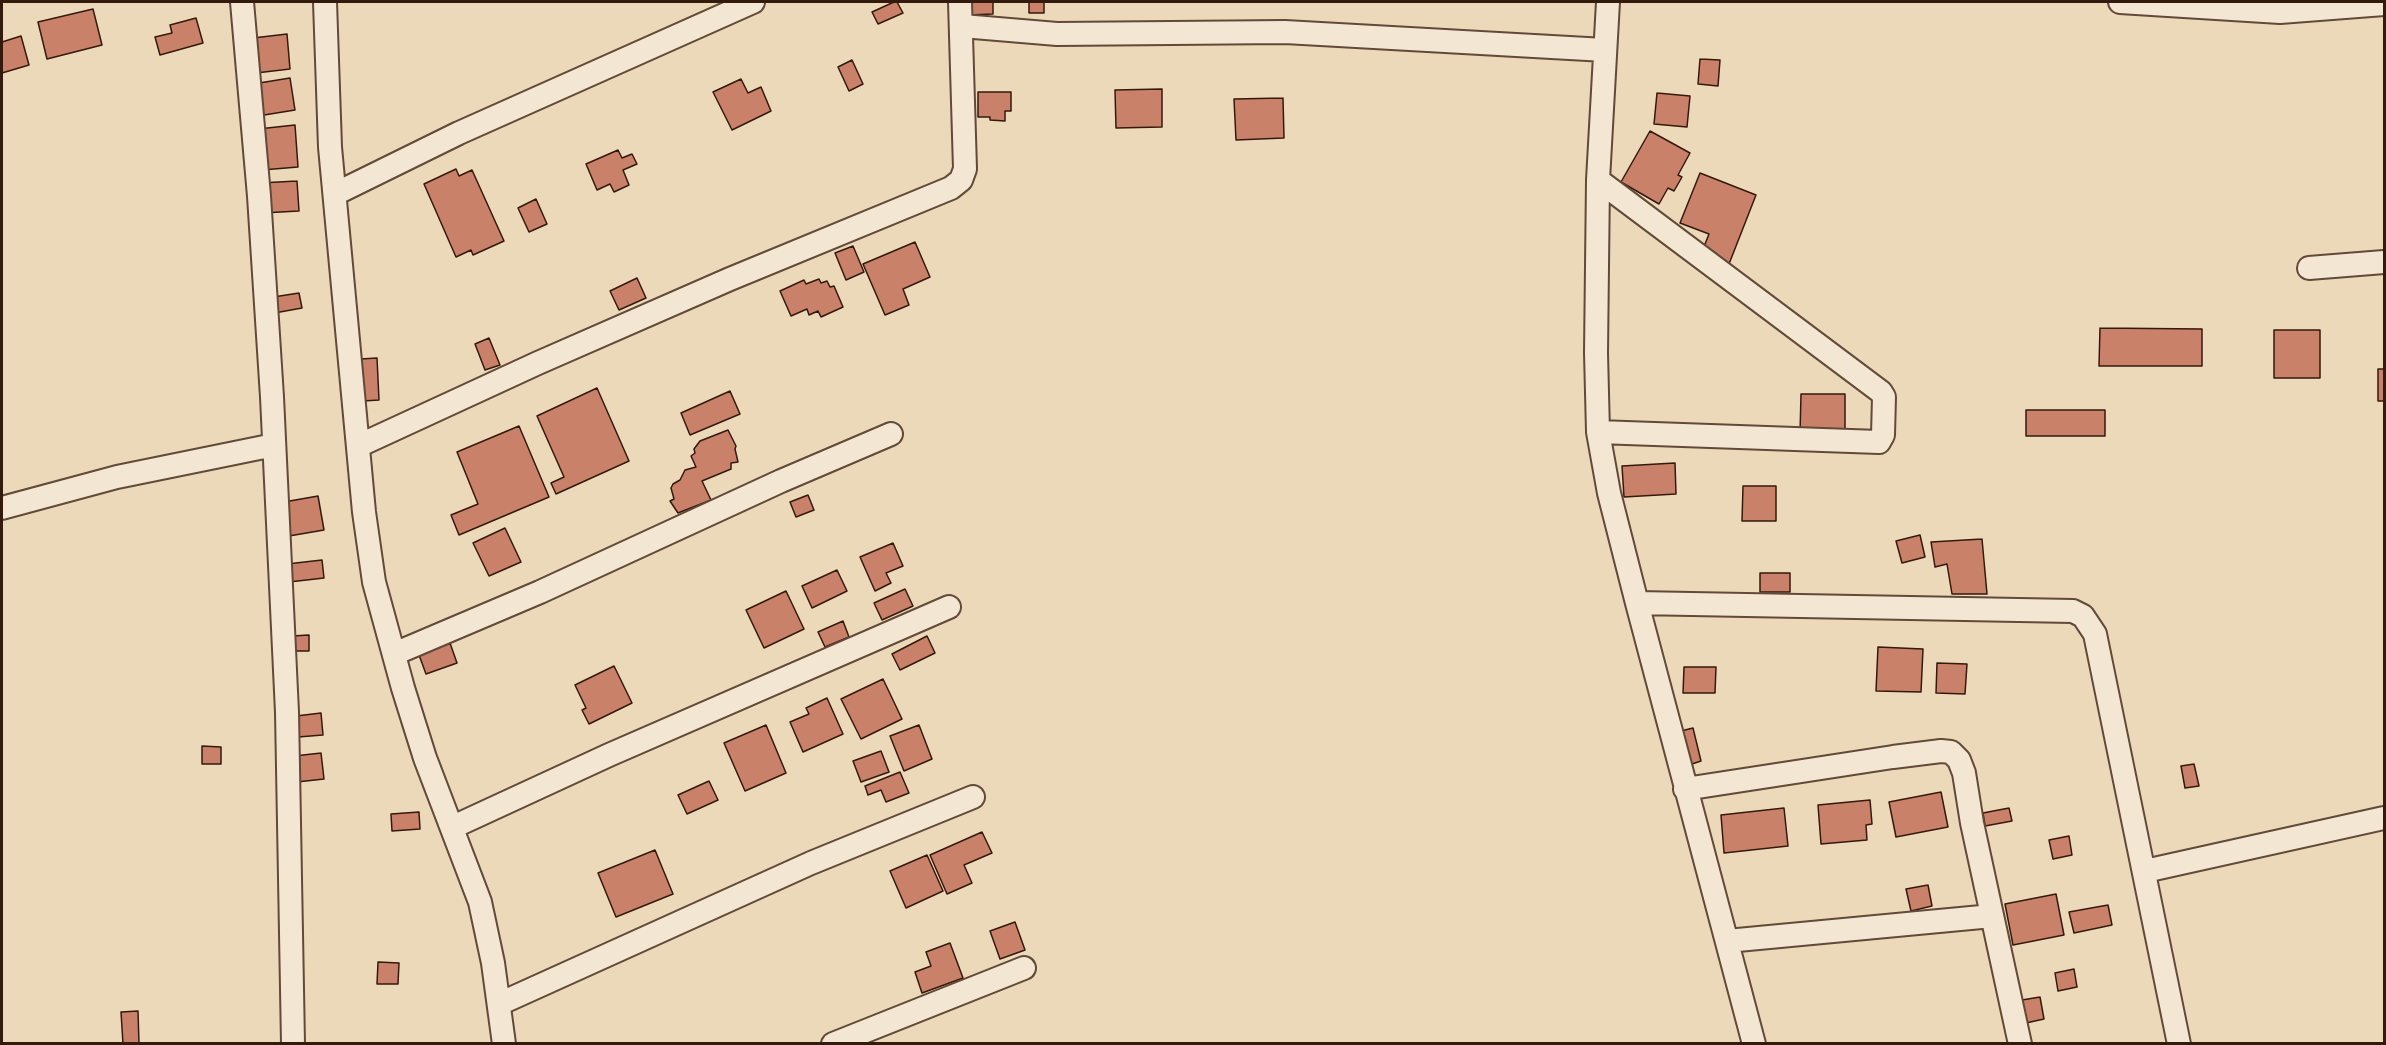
<!DOCTYPE html>
<style>
body{margin:0}
#map{position:relative;width:2386px;height:1045px;overflow:hidden;background:#ecd9ba;font-family:"Libre Bodoni",serif}
canvas{display:block}
.frame{position:absolute;inset:0;border:3px solid #34190d;pointer-events:none}
</style>
<div id="map">
<canvas width="2386" height="1045"></canvas>
<div class="frame"></div>
</div>
<script>
const ctx = document.querySelector('canvas').getContext('2d');
ctx.lineJoin = 'round';
function fillPath(path, color) {
  ctx.fillStyle = color;
  ctx.fill(path, 'evenodd');
}
function shape(rows) {
  const path = new Path2D();
  for (const r of rows) {
    path.moveTo(r[0], r[1]);
    for (let i = 2; i < r.length; i += 2) path.lineTo(r[i], r[i + 1]);
  }
  return path;
}
function strokePath(path, color, width, dash) {
  ctx.strokeStyle = color;
  ctx.lineWidth = width;
  ctx.lineCap = dash ? 'butt' : 'round';
  ctx.setLineDash(dash || []);
  ctx.stroke(path);
}
const building = shape([
 [894,2,897,2,903,13,878,24,872,12,894,2],
 [967,2,993,2,993,14,967,15,967,2],
 [1029,2,1044,2,1044,13,1029,13,1029,2],
 [93,9,102,45,47,59,38,22,93,9],
 [196,18,203,43,160,55,155,37,172,33,170,25,196,18],
 [287,34,290,69,256,73,253,38,287,34],
 [21,36,29,65,2,73,2,42,21,36],
 [1700,59,1720,60,1718,86,1698,84,1700,59],
 [852,60,863,84,849,91,838,67,852,60],
 [290,78,295,110,258,116,253,84,290,78],
 [741,79,748,93,761,87,771,111,732,130,713,92,741,79],
 [1162,89,1162,127,1116,128,1115,90,1162,89],
 [978,92,1011,92,1011,111,1005,111,1005,121,990,120,990,117,978,117,978,92],
 [1657,93,1690,96,1687,127,1654,124,1657,93],
 [1283,98,1284,138,1236,140,1234,99,1283,98],
 [295,125,298,167,262,170,258,129,295,125],
 [1650,131,1690,153,1678,175,1682,177,1674,191,1668,188,1659,204,1621,182,1650,131],
 [618,150,622,158,632,154,637,164,623,170,629,185,614,192,610,184,597,190,586,164,618,150],
 [456,169,459,176,472,170,504,241,473,255,471,250,456,257,424,184,456,169],
 [1700,173,1756,195,1729,264,1701,254,1709,234,1680,223,1700,173],
 [297,181,299,211,262,213,260,183,297,181],
 [536,199,547,224,529,232,518,208,536,199],
 [915,242,930,277,903,289,909,305,885,315,863,264,915,242],
 [853,246,864,272,846,280,835,253,853,246],
 [637,278,646,298,619,310,610,291,637,278],
 [819,279,821,283,827,281,830,287,834,286,843,307,821,317,818,311,809,315,807,309,791,316,780,291,804,280,806,284,819,279],
 [299,293,302,308,269,314,267,298,299,293],
 [2100,328,2202,329,2202,366,2099,366,2100,328],
 [2274,330,2320,330,2320,378,2274,378,2274,330],
 [489,338,500,365,485,370,475,344,489,338],
 [377,358,379,400,363,401,361,359,377,358],
 [2378,369,2384,369,2384,401,2378,401,2378,369],
 [597,388,629,461,556,494,551,483,564,477,537,416,597,388],
 [730,391,740,414,690,435,681,413,730,391],
 [1801,394,1845,394,1845,435,1800,434,1801,394],
 [2026,410,2105,410,2105,436,2026,436,2026,410],
 [519,426,549,497,459,535,451,515,478,504,457,452,519,426],
 [728,430,736,446,735,449,738,462,731,463,731,469,702,481,711,500,678,513,670,501,674,499,671,488,673,484,680,480,685,470,696,467,691,456,695,453,694,449,700,441,728,430],
 [1675,463,1676,494,1624,497,1622,466,1675,463],
 [1743,486,1776,486,1776,521,1742,521,1743,486],
 [808,495,814,510,796,517,790,502,808,495],
 [318,496,324,530,289,536,284,502,318,496],
 [505,528,521,562,489,576,473,543,505,528],
 [1920,535,1925,557,1902,563,1896,541,1920,535],
 [1982,539,1987,594,1952,594,1947,564,1935,567,1931,542,1982,539],
 [893,543,903,566,886,573,891,583,875,591,860,557,893,543],
 [322,560,324,578,289,582,287,564,322,560],
 [837,570,847,591,812,608,802,586,837,570],
 [1760,573,1790,573,1790,592,1760,592,1760,573],
 [905,589,913,606,882,620,874,603,905,589],
 [786,591,804,629,764,648,746,610,786,591],
 [843,621,849,637,825,647,818,632,843,621],
 [309,635,309,651,293,651,292,636,309,635],
 [927,636,935,653,900,670,892,654,927,636],
 [450,643,457,663,426,674,419,655,450,643],
 [1878,647,1923,649,1921,692,1876,691,1878,647],
 [1937,663,1967,664,1965,694,1936,693,1937,663],
 [614,666,632,703,589,724,582,710,586,708,575,685,614,666],
 [1684,667,1716,667,1715,693,1683,693,1684,667],
 [883,679,902,719,861,739,841,699,883,679],
 [827,698,843,734,803,752,790,722,809,714,806,708,827,698],
 [321,713,323,735,298,737,296,716,321,713],
 [766,725,786,773,745,791,724,743,766,725],
 [919,725,932,759,904,771,890,736,919,725],
 [1693,728,1701,761,1689,765,1681,731,1693,728],
 [202,746,221,747,221,764,202,764,202,746],
 [881,751,889,772,861,782,853,761,881,751],
 [321,753,324,779,297,782,294,756,321,753],
 [2194,764,2199,786,2185,788,2181,766,2194,764],
 [900,772,909,793,886,802,881,790,868,795,865,786,900,772],
 [709,781,718,800,687,814,678,795,709,781],
 [1941,792,1948,827,1896,837,1889,802,1941,792],
 [1870,800,1872,824,1866,825,1867,840,1821,844,1818,805,1870,800],
 [1784,808,1788,846,1724,853,1721,815,1784,808],
 [2009,808,2012,821,1985,826,1983,813,2009,808],
 [419,812,420,829,392,831,391,814,419,812],
 [982,832,992,853,964,865,972,883,947,894,930,855,982,832],
 [2069,836,2072,855,2053,859,2049,840,2069,836],
 [655,850,673,894,616,917,598,873,655,850],
 [927,855,943,891,906,908,890,871,927,855],
 [1928,885,1932,906,1911,911,1906,889,1928,885],
 [2056,894,2064,935,2013,945,2005,904,2056,894],
 [2108,905,2112,925,2074,933,2069,912,2108,905],
 [1015,922,1025,950,1000,959,990,931,1015,922],
 [950,943,963,978,922,993,915,972,931,966,926,952,950,943],
 [378,962,399,963,398,984,377,984,378,962],
 [2074,969,2077,987,2058,991,2055,973,2074,969],
 [2040,997,2044,1019,2026,1023,2022,1000,2040,997],
 [138,1011,139,1044,123,1044,121,1012,138,1011]
]);
const street = shape([
 [242,2,259,196,272,397,287,712,293,1044],
 [325,2,330,147,364,512,374,582,403,688,425,758,480,902,493,963,504,1044],
 [1608,2,1598,180,1596,353,1598,432,1609,493,1637,603,1754,1044],
 [2120,2,2280,12,2384,4],
 [962,26,1057,34,1285,32,1605,50],
 [335,194,459,133,753,2],
 [2309,268,2384,262],
 [1598,432,1879,442,1883,435,1884,397,1881,392,1598,180],
 [358,446,538,363,730,279,951,188,961,180,965,169,960,2],
 [2,508,117,477,274,445],
 [1637,603,2073,611,2083,616,2095,634,2179,1044],
 [394,654,540,592,781,481,891,434],
 [1685,789,1893,757,1941,751,1951,752,1959,760,1964,773,1972,823,2020,1044],
 [453,827,609,755,949,607],
 [2145,871,2384,818],
 [1727,941,1992,916],
 [499,1004,811,863,973,797],
 [833,1044,1024,968]
]);
fillPath(building, '#ca8169');
strokePath(building, '#34190d', 1.5);
strokePath(street, '#624938', 26);
strokePath(street, '#f3e6d2', 22);
</script>
